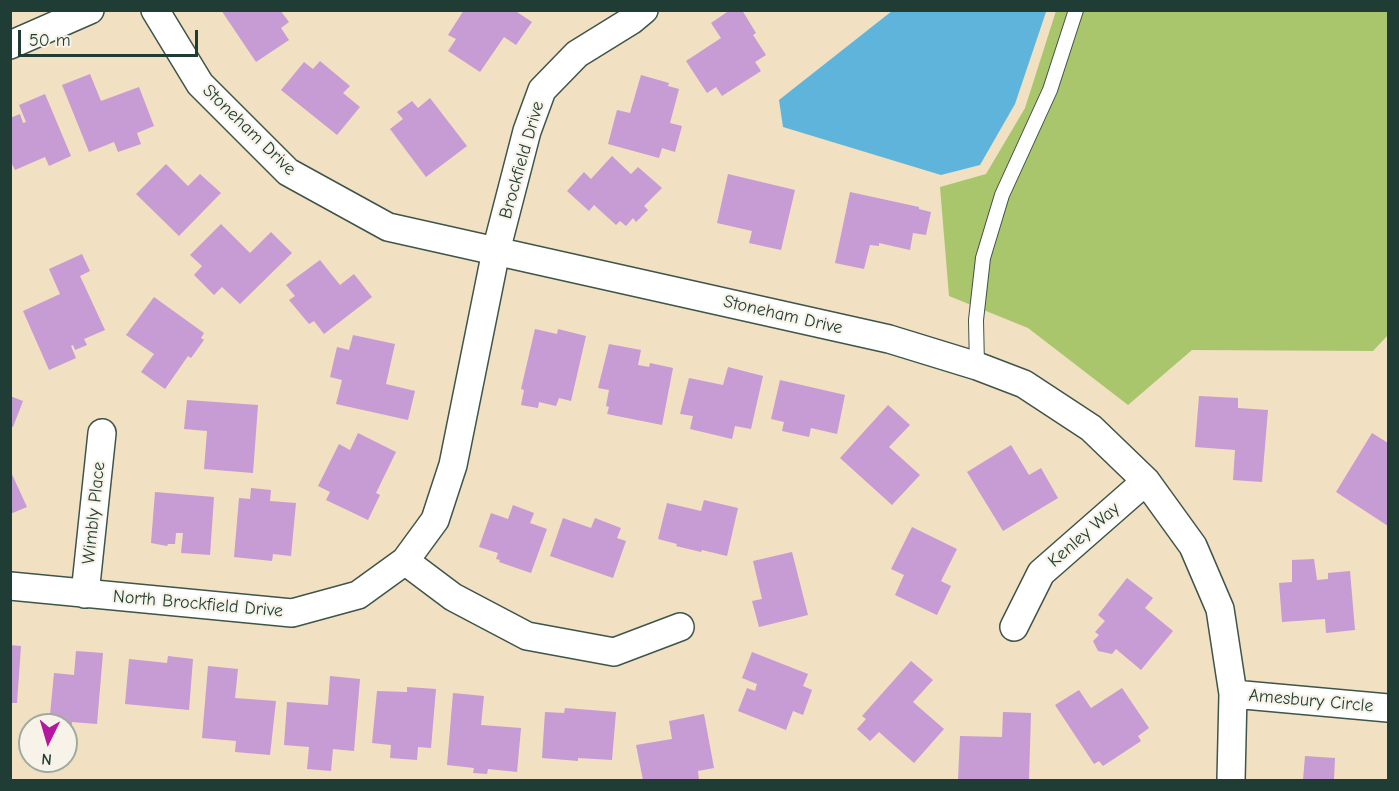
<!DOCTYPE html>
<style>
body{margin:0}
#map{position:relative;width:1399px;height:791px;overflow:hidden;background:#f1e0c2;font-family:"Comic Neue",sans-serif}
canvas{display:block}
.frame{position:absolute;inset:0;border:12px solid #1f3d34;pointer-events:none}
.north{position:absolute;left:18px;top:713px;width:60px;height:60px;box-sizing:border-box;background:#f7f3e8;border:2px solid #a1aaa0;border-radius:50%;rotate:185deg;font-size:16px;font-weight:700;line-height:24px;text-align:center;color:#1f3d34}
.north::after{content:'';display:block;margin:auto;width:21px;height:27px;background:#b5179e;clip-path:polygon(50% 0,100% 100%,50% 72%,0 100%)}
.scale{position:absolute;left:18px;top:30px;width:180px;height:27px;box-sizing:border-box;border:3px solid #1f3d34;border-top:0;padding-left:8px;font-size:18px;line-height:21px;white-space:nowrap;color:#1f3d34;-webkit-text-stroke:4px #f7f3e8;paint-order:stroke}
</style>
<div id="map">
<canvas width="1399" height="791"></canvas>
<div class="frame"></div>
<div class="north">N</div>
<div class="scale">50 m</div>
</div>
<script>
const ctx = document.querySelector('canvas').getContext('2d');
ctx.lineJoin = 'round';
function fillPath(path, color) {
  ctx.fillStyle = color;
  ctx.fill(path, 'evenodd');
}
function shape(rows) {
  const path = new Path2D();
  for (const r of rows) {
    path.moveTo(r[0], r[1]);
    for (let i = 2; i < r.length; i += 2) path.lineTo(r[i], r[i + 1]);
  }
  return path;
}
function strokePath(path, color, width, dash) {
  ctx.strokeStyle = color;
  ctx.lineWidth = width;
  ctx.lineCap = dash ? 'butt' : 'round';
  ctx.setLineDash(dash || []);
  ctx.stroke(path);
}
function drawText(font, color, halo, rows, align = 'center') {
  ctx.font = font + ' "Comic Neue",sans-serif';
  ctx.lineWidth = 4.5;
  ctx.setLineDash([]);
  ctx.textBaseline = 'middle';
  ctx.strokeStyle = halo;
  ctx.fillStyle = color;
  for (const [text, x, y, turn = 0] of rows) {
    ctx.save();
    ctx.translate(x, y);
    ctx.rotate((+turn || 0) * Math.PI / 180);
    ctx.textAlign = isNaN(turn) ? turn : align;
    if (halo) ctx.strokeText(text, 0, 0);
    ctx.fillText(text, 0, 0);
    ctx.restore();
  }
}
const green = shape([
 [1056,11,1388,11,1388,335,1373,351,1192,350,1128,405,1028,328,949,296,940,187,986,174,1025,108]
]);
const water = shape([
 [1044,10,1046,12,1015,104,980,165,941,175,783,127,779,100,892,11]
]);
const building = shape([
 [221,10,280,10,289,22,281,28,289,40,256,62],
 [464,10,514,10,532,22,516,45,504,37,480,72,448,51,456,39,448,35],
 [730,10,742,10,756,33,753,35,766,55,755,62,761,71,722,96,716,87,707,93,686,61,721,38,711,23],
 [320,61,350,86,343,93,360,107,337,135,281,90,304,62,313,69],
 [90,74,101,101,139,87,154,126,137,133,141,144,118,152,114,142,89,152,62,85],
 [641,75,669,83,668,86,679,89,670,123,682,126,675,152,662,148,659,158,608,144,617,110,630,113],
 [45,94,71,156,49,166,45,157,15,170,10,160,10,118,20,114,23,123,26,122,19,105],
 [430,98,467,146,426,177,390,129,403,119,397,112,412,101,418,108],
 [612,156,631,174,638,167,662,188,644,206,648,210,636,222,633,218,626,226,620,221,616,225,594,205,589,211,567,191,584,172,591,179],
 [166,164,188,186,200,174,221,193,179,236,136,194],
 [728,174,795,190,781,250,749,243,752,231,717,223],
 [850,192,919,207,919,209,931,212,926,235,913,233,910,250,879,243,879,246,870,245,864,269,835,263],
 [221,224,250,253,271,232,292,253,240,304,222,287,214,295,194,275,202,266,190,255],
 [82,254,90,271,80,276,105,330,84,339,87,345,75,350,73,345,71,346,76,358,49,370,23,311,60,294,49,269],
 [320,260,340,285,354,274,372,297,324,334,314,321,309,324,289,300,295,296,286,285],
 [154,297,204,333,201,338,204,340,191,358,188,356,165,389,141,372,154,354,126,335],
 [535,329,557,334,558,329,586,336,571,401,559,398,556,406,539,402,538,408,521,405,524,390,521,389],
 [353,335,395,344,386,384,415,391,408,420,336,404,342,380,330,377,337,347,349,350],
 [609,344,641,350,638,365,649,367,650,363,673,368,662,425,607,414,609,407,606,406,609,390,598,388],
 [728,367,763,376,751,429,735,426,732,439,690,429,693,416,680,414,689,378,723,385],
 [780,380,845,395,837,434,811,428,809,437,782,431,784,422,771,419],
 [10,396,23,401,13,427,10,426],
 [1199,396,1238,398,1238,408,1268,410,1262,482,1233,480,1235,450,1195,447],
 [187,400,258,405,253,473,204,469,207,431,184,429],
 [888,405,910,425,889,447,920,475,892,505,840,458],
 [358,433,396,452,376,493,380,495,368,520,326,500,330,492,318,486,339,444,350,450],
 [1372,433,1388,443,1388,526,1336,492],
 [1011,445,1029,475,1041,468,1058,498,1003,531,967,472],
 [10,470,27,507,10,514],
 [251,488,271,490,270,501,296,503,291,556,273,554,272,561,234,557,239,498,250,499],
 [155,492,214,497,210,555,181,553,183,533,176,533,175,544,168,544,167,546,151,543],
 [704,500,738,508,727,556,702,550,701,552,676,546,677,544,658,539,667,503,701,511],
 [513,505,534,513,530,523,547,529,531,573,499,562,500,560,496,559,498,553,479,547,491,513,508,519],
 [563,518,591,528,595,518,621,528,617,538,626,541,613,578,550,556],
 [912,527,957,549,941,581,951,586,937,615,895,595,904,575,891,569],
 [792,552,808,615,759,627,752,601,762,599,753,561],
 [1314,559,1317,580,1328,579,1328,573,1350,571,1355,630,1326,633,1325,619,1282,622,1279,583,1292,582,1292,560],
 [1127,578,1153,598,1145,608,1173,631,1141,670,1116,649,1112,654,1098,651,1093,641,1099,635,1095,632,1105,621,1098,615],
 [10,645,21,646,17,703,10,703],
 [76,651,103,653,97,724,72,722,71,731,66,730,66,725,49,725,54,673,74,675],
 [752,652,808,674,803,686,812,690,803,715,793,711,786,730,738,711,747,688,755,691,757,684,742,678],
 [168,656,193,659,189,710,125,704,129,659,167,663],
 [911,661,933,680,913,702,944,729,914,763,879,732,870,741,857,729,866,719,862,716],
 [208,666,238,669,235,698,276,701,270,755,235,752,236,741,202,738],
 [330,676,360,679,354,751,333,749,331,771,307,769,309,747,284,745,287,702,328,705],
 [407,687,436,689,431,748,418,747,417,760,390,758,391,745,372,743,377,691,407,692],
 [1122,688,1149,728,1138,736,1141,741,1103,766,1099,761,1094,764,1055,705,1079,690,1091,708],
 [453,693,484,696,481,725,521,728,517,772,488,769,487,774,473,773,474,768,447,765],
 [565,708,616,712,612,760,578,758,578,761,542,758,545,712,564,713],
 [1003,712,1031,713,1029,780,958,780,960,736,1002,737],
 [704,714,714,768,698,771,699,780,643,780,636,745,672,739,669,721],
 [1305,756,1335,758,1334,780,1303,780]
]);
const service = shape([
 [977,366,976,320,983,258,1002,195,1050,90,1076,10]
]);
const minor = shape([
 [155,10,200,84,288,172,388,227,889,339,977,366,1024,384,1091,428,1146,481,1193,546,1220,609,1233,694,1231,780],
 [10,45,90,10],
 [405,561,453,597,527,636,614,652,680,627],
 [10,586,292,613,358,595,405,561,435,520,453,465,496,251,527,131,542,90,577,54,632,20,644,10],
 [85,594,102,433],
 [1014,627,1041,573,1146,481],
 [1233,694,1388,708]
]);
const streetNames = [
 ["Stoneham Drive",249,130,44],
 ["Brockfield Drive",522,160,-74],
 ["Stoneham Drive",783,315,13],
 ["Wimbly Place",94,513,-84],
 ["Kenley Way",1084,535,-41],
 ["North Brockfield Drive",198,604,5],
 ["Amesbury Circle",1311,701,5]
];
fillPath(green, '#a9c66c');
fillPath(water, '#5eb4db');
fillPath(building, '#c79bd3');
strokePath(service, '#3e5549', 16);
strokePath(minor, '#3e5549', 30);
strokePath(service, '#fff', 14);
strokePath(minor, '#fff', 27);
drawText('18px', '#1f3d34', '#f7f3e8', streetNames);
</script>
